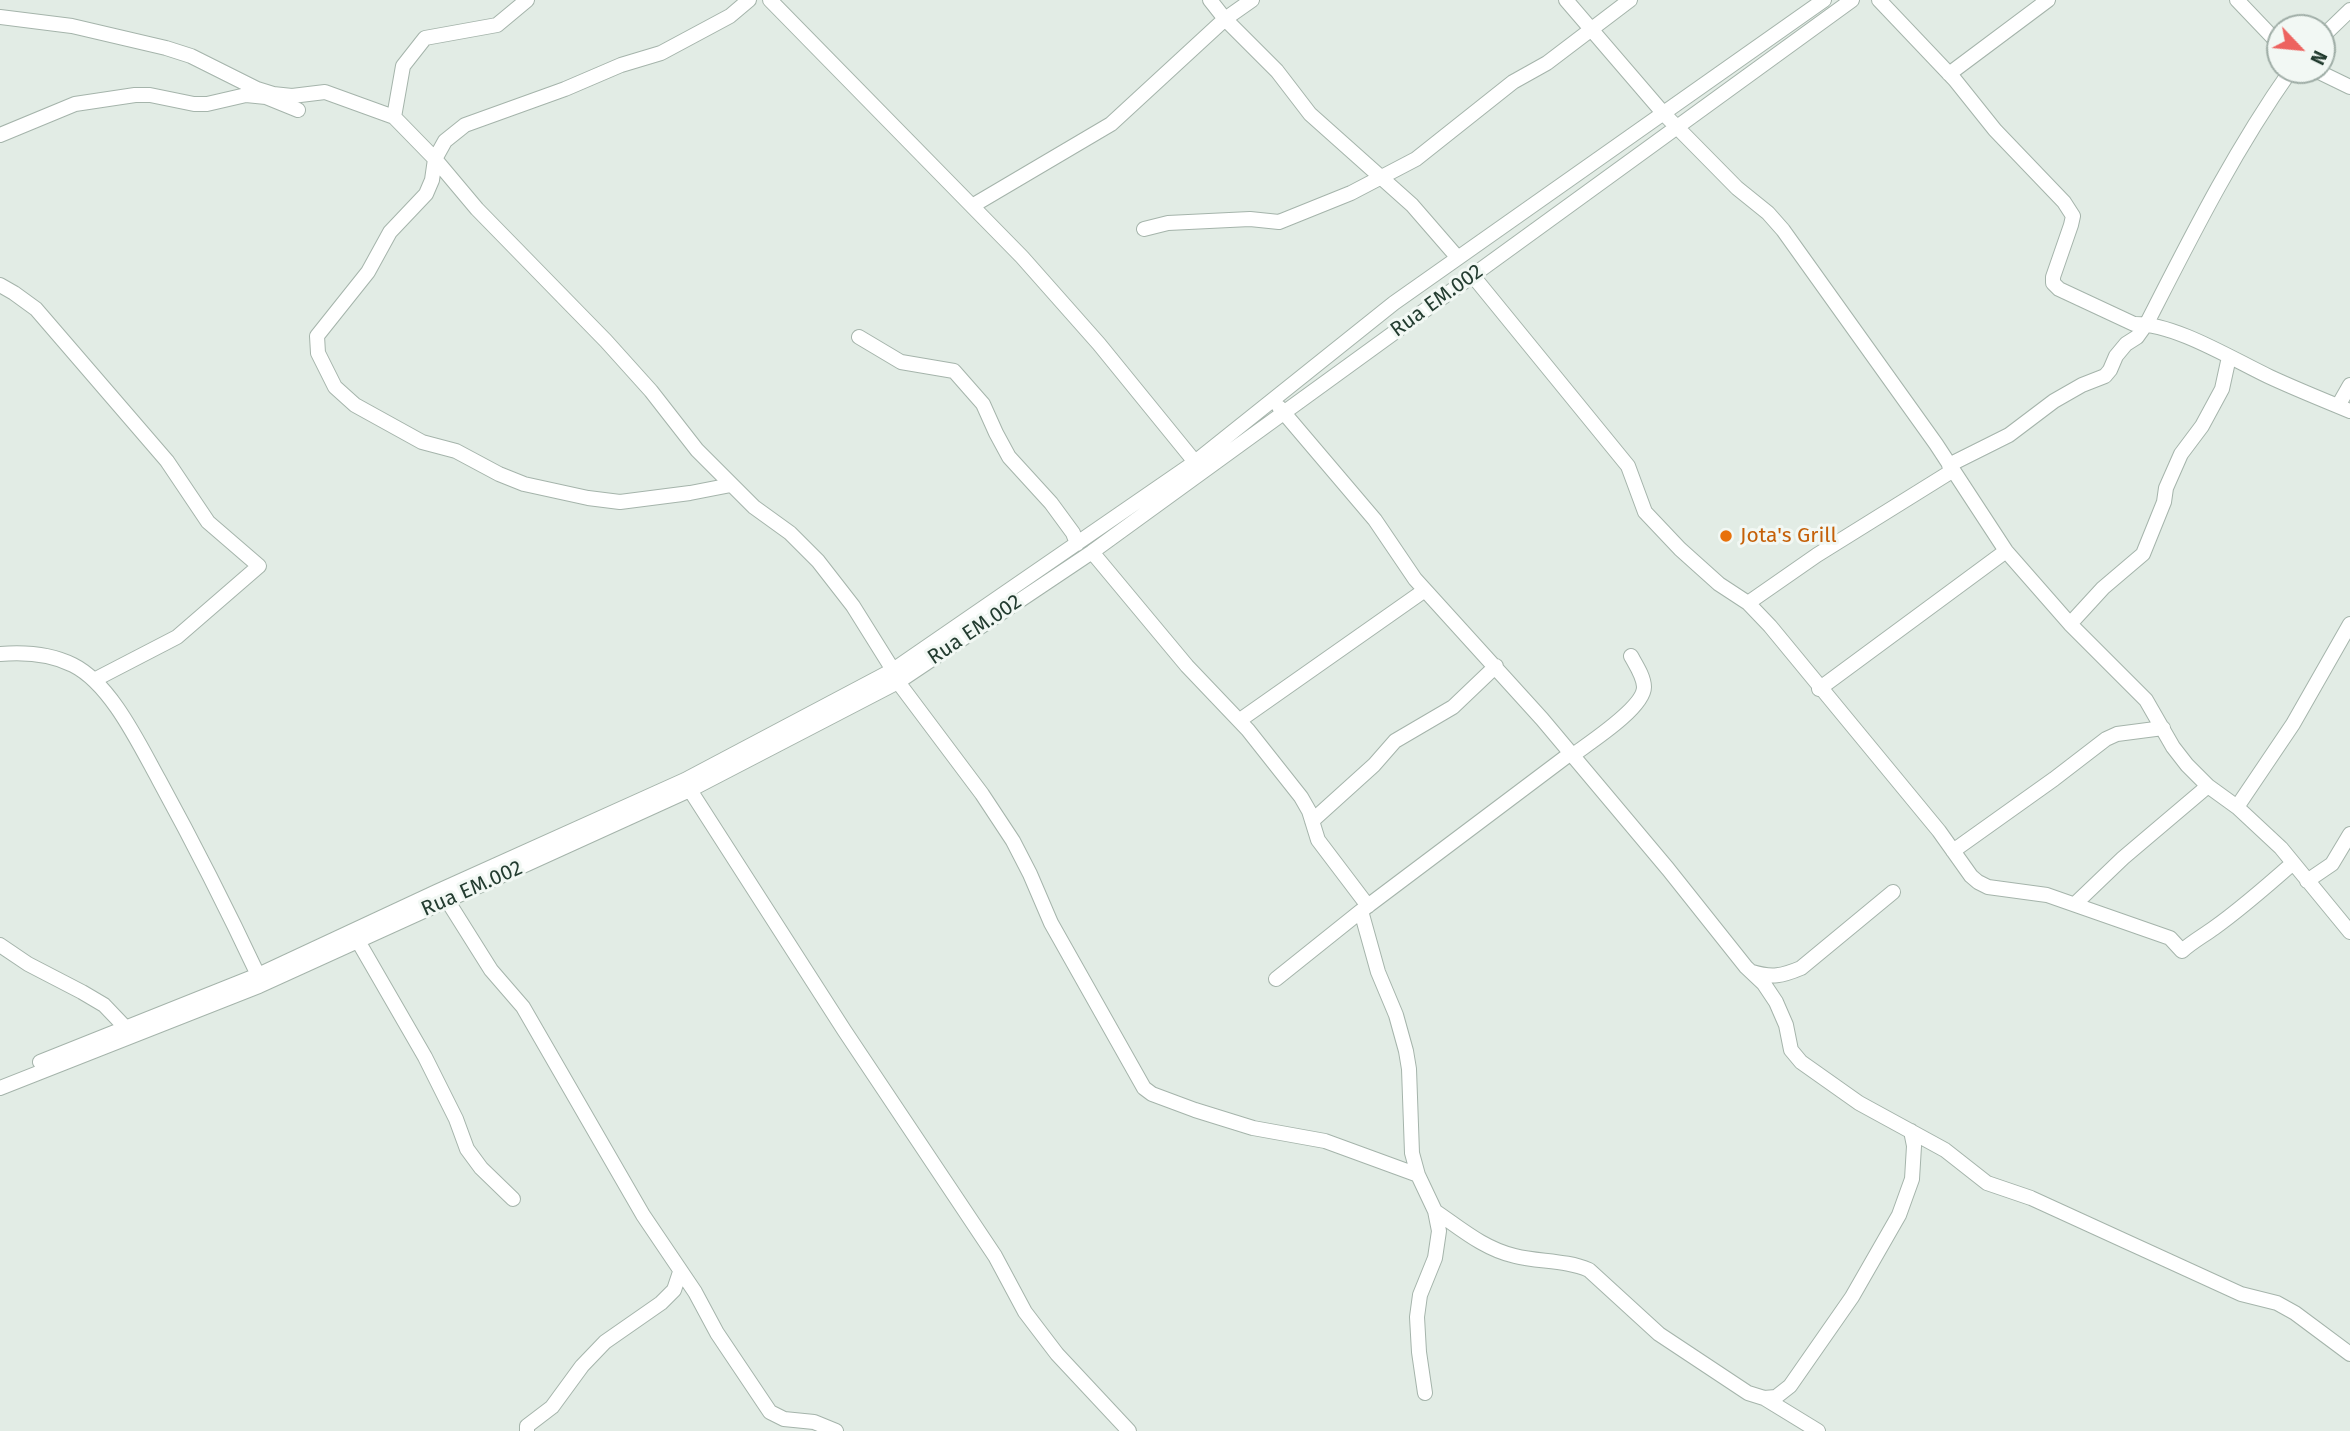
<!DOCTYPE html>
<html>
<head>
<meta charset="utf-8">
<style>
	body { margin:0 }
	#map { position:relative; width:2350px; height:1431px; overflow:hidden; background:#e2ece5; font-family:"Fira Sans",sans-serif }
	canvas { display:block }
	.north { position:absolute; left:2266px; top:14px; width:70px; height:70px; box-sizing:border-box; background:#f2f8f4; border:2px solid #9fada6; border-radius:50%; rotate:116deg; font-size:19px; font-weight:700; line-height:28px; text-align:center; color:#233c30 }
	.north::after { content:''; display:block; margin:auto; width:24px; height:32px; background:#ed635f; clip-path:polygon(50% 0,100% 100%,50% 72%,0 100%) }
</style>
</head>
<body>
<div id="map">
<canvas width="2350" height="1431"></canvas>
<div class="north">N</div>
</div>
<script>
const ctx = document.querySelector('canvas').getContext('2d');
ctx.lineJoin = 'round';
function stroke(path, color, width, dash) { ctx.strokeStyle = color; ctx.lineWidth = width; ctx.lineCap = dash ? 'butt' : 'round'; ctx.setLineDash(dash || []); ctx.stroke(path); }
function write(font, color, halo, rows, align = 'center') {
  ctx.font = font + ' "Fira Sans",sans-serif'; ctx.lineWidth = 6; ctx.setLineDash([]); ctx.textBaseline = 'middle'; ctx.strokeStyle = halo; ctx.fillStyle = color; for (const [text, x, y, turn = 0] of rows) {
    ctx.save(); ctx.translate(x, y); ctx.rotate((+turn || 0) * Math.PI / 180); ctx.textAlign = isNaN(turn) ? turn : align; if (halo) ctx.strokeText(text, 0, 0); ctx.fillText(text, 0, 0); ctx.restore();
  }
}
const minor = new Path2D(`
	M770,0L1022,257L1099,344L1195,462
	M1210,0L1225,19L1277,71L1310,114L1412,205L1458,258
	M1566,0L1664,114L1737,188L1768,213L1783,230L1936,444L2006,551L2070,624L2146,700L2173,747L2187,765L2208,786L2237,807L2281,848L2350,932
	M1879,0L1955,80L1995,130L2064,202L2073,216L2071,225L2053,277V283L2059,289L2134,324C2174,323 2232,359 2270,377C2296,389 2323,400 2350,411
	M2237,0L2280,45
	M0,17L72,26L166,48L191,56L257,89L273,94L292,96L325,92L394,117L435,159L477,209L606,341L651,391L697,450L754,507L790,533L818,561L853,606L893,670L898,682L982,794L1013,841L1030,874L1051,923L1144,1088L1152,1094L1195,1110L1253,1128L1325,1141L1418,1175
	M2322,37L2350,10
	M2315,70L2350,87
	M1949,74L2048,0
	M394,117L403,66L425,38L497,25L527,0
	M0,135L75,104L135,95H150L194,104H207L246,95L266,97L298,110
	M972,206L1111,124L1225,19L1252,0
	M1144,229L1168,223L1250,219L1279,222L1351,193L1416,159L1513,82L1547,63L1630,0
	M1473,276L1628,466L1645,512L1680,549L1719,584L1748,603L1770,626L1939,831L1971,876L1978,882L1988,887L2047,895L2170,938L2182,951C2192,942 2203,936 2214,928C2242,908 2267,886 2293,863
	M0,285L14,293L36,309L167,461L208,522L259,566L177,637L94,680
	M859,337L901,362L954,371L983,404L996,433L1009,457L1051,503L1073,533L1077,544
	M2338,406L2350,385
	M1279,407L1375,520L1415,579L1542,719L1668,869L1746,967L1764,984L1776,1002L1786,1025L1791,1050L1801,1062L1859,1103L1945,1150L1987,1183L2031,1198L2241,1294L2277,1303L2295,1313L2350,1354
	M1949,465L2009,435L2054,401L2082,385L2105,376L2110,370L2116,356L2126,344L2137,337L2147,323C2192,235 2234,151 2291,70
	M731,485L690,493L620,502L588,498L524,484L499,474L456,451L422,442L355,405L335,387L318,353L317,336L368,272L390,232L426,194L432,180L435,159L445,141L465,125L565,89L621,65L661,53L730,16L749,0
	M1092,552L1187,666L1248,730L1301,797L1309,811L1318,840L1368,906
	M1748,603L1817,555L1952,471
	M2070,624L2103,588L2143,554L2164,502L2166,488L2181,454L2202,426L2222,389L2229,357
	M0,654C24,652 51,654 73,665C111,684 139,744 159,780C194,844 227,909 258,975
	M1819,689L2006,551
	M1240,720L1425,590
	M1573,755C1589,743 1644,708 1644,687C1644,677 1636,665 1631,656
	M690,790L844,1030L995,1256L1025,1312L1057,1354L1129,1431
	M2237,807L2293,724L2350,624
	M1312,821L1374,765L1395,741L1453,707L1496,666
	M1953,851L2054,779L2106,739L2117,734L2163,728
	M2307,881L2332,864L2350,834
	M447,900L491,970L523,1007L643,1215L695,1292L717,1333L770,1412L784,1419L814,1422L836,1431
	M2075,904L2123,858L2208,786
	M1361,911L1378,972L1396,1015L1406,1051L1409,1069L1412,1153L1418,1175L1435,1211L1439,1231L1435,1258L1420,1295L1417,1317L1419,1352L1425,1393
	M358,941L425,1057L456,1119L467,1149L481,1168L513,1199
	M0,945L28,964L82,992L104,1005L125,1027
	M1752,972C1772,978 1782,976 1801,968L1893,892
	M1276,979L1361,911L1571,753
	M40,1062L258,975L436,892L685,780L893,670L1195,462L1394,303L1824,0
	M0,1088L259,986L690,790L898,682L1092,552L1852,0
	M1435,1211C1460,1228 1484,1249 1515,1256C1539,1262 1566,1260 1589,1270L1659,1334L1748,1393L1764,1398L1776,1397L1790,1386L1852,1297L1899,1215L1912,1179L1914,1146L1911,1131
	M1764,1398L1818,1431
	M527,1431V1426L552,1407L582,1366L605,1342L661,1303L674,1290L680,1272`);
stroke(minor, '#a5b4ab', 16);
stroke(minor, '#fff', 14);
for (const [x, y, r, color] of [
	[1726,536,7,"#e8710a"]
]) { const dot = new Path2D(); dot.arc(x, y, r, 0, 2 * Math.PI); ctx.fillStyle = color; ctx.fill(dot); stroke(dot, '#f2f8f4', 2.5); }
write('21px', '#233c30', '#f2f8f4', [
	["Rua EM.002",1437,301,-36],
	["Rua EM.002",975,630,-34],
	["Rua EM.002",472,889,-24]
]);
write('21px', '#c56008', '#f2f8f4', [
	["Jota's Grill",1740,536]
], 'left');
</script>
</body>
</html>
